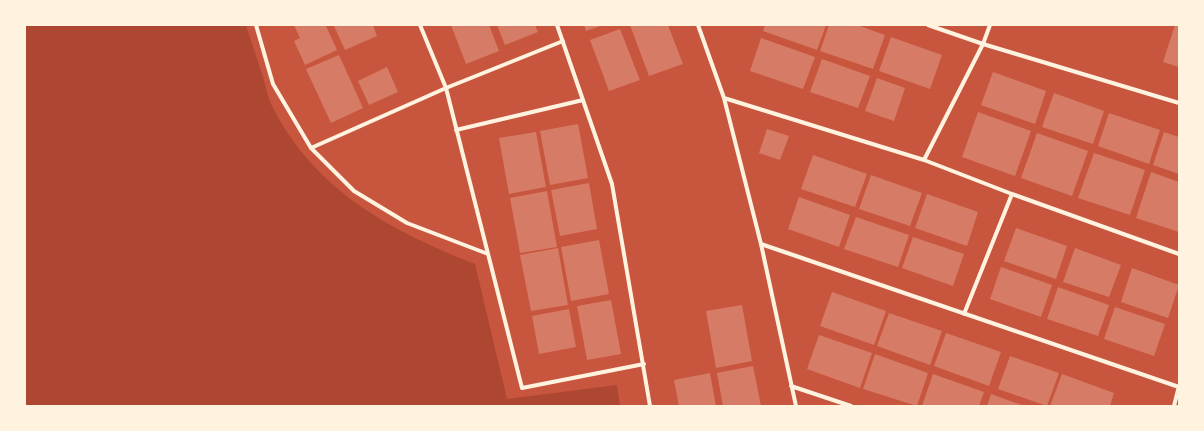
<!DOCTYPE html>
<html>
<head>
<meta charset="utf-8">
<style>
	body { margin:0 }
	#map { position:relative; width:1204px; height:431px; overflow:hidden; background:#c8553d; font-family:"Noto Serif",serif }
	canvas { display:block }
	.frame { position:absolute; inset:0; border:26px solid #fff3e0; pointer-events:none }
</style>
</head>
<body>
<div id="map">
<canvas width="1204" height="431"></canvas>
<div class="frame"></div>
</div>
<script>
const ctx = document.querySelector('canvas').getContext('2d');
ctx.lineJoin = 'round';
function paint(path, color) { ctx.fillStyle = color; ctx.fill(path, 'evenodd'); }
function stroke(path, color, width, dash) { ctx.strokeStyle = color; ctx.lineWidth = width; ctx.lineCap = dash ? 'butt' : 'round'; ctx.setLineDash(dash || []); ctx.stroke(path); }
paint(new Path2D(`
	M25,25H246C252,43 258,62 264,80C266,88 268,98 272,106C314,190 391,231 475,264L507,399L617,385L620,406H25Z`), '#ae4732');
paint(new Path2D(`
	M294,25H329L326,26L337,50L305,65L294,41L300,38Z
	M336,25H373L377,36L345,50L334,26Z
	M451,25H489L499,51L466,64Z
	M497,25H535L538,32L505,45Z
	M584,25H603L586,31Z
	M630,25H668L683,64L649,76Z
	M765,25H826L817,50L763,31Z
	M829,25H857L885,35L873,69L820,51Z
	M1175,25H1179V67L1163,62Z
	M620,29L640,80L609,91L590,40Z
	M891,37L942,55L930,89L879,71Z
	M761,38L815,57L803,89L750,71Z
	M339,55L363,108L331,123L306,69Z
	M822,59L870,76L858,108L810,92Z
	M387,67L398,92L369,105L358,81Z
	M993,72L1046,91L1035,124L981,105Z
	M877,78L905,88L894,121L865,111Z
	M1054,93L1104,111L1093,144L1042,127Z
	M978,112L1031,131L1015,176L962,157Z
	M1109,113L1160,130L1149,164L1098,146Z
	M578,124L588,178L550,185L540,131Z
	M767,129L789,136L780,160L759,153Z
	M536,132L546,187L509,194L499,138Z
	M1164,132L1179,137V174L1153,165Z
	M1037,133L1088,151L1072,196L1021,178Z
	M1094,153L1145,170L1130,215L1078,198Z
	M813,155L867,174L855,207L801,189Z
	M1151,172L1179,182V232L1136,218Z
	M871,175L922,193L910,226L859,209Z
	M589,183L597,229L560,236L551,190Z
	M547,191L557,247L520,253L510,198Z
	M927,194L978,212L967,246L915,228Z
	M799,197L850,215L839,247L788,229Z
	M856,217L909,235L898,267L844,249Z
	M1016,228L1067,246L1056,279L1004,261Z
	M913,237L964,254L953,286L902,268Z
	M599,240L609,294L571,301L561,247Z
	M558,248L568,305L531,311L520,255Z
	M1075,248L1121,265L1109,297L1063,282Z
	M1001,267L1052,285L1041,317L990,299Z
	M1132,268L1179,285L1168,318L1121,302Z
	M1058,287L1109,305L1098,336L1047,319Z
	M832,292L886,311L874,345L820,326Z
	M611,300L621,354L587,360L577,306Z
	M742,305L752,361L716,368L706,311Z
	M1115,307L1165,324L1154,356L1104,339Z
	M569,309L576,347L539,354L532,316Z
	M889,313L942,331L930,365L877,346Z
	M946,333L1001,352L989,386L934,366Z
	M819,335L872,353L860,388L807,369Z
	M875,354L928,373L917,406L863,389Z
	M1010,356L1059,373L1047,406L998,389Z
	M753,366L761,406H723L717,373Z
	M710,373L716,406H679L674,380Z
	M933,374L984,392L979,406H922Z
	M1062,374L1114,393L1110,406H1050Z
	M991,394L1016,403L1025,406H987Z`), '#d67c66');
stroke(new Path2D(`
	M256,25L273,84L311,148L354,191L407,223L488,254
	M420,25L446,88L522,388L644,364
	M557,25L612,184L650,406
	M698,25L724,98L761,244L796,406
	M928,25L983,44L1179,103
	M724,98L924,160L1012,194L1179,254
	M456,130L583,100
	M311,148L446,88L563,41
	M924,160L983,44L990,25
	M761,244L1179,387
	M964,314L1012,194
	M791,386L851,406
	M1174,406L1179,386`), '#fff3e0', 4);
</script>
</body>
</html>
